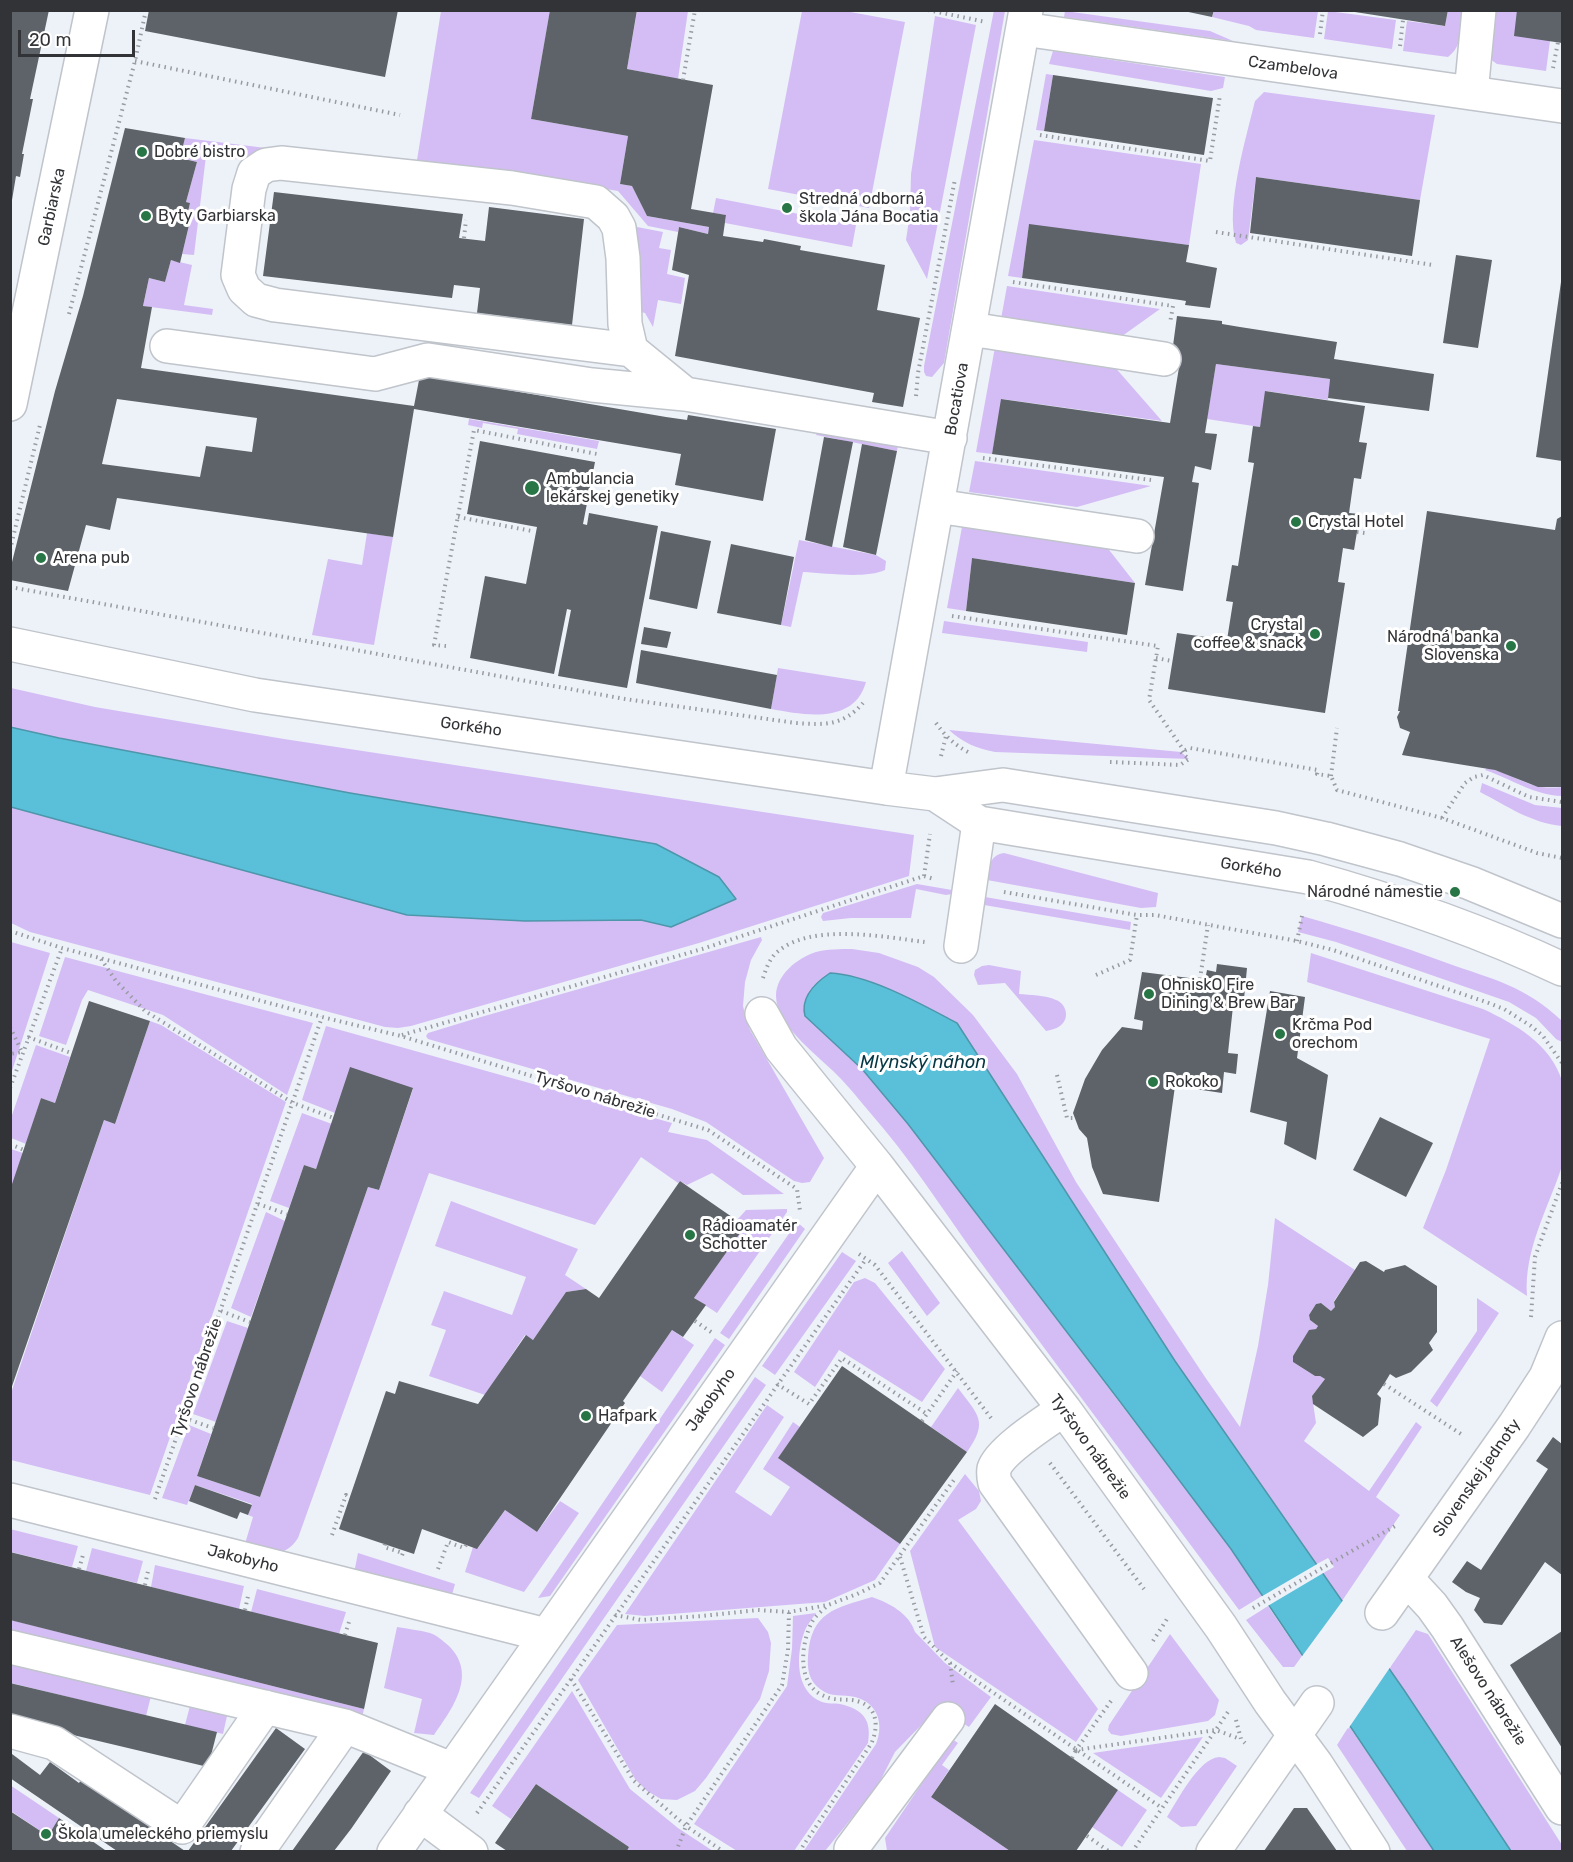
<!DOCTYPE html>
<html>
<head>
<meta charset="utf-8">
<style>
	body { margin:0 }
	#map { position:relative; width:1573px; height:1862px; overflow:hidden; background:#edf2f9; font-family:Rubik,sans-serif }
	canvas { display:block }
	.frame { position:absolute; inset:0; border:12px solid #323336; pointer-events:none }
	.scale { position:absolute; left:18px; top:30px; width:117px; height:27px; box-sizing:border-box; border:3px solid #323336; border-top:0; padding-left:8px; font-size:18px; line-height:21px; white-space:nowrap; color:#323336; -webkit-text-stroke:4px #fff; paint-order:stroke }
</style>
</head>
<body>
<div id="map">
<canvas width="1573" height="1862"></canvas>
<div class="frame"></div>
<div class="scale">20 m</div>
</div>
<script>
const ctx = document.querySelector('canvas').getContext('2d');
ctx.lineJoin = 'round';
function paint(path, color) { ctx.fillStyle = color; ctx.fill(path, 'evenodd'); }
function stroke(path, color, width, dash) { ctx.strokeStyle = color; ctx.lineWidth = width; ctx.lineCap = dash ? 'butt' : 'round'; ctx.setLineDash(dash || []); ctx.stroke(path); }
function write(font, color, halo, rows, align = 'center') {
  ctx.font = font + ' Rubik,sans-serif'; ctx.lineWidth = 6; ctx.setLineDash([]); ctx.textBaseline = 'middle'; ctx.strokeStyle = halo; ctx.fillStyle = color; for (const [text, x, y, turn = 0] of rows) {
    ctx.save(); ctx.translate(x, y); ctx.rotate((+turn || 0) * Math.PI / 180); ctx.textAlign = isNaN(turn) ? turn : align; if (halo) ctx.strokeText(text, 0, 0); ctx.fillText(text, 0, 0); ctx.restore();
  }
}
paint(new Path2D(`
	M994,10L1005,11L944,363L932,377L926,376L924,372V366Z
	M441,11H550L531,119L628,136L620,184L632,186L647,216L709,227L708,234L679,227L678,232L648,226L618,191L511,173L275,153L240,159L217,157L216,153L212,156H206L194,255L182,254L191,218L187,216L190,203L186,202L197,162L180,158L185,138L274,149L417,160Z
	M637,11H688L678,79L627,69Z
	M802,11H845L905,22L869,208L768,189Z
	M1065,11L1210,31L1233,41L1064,17Z
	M1214,11H1318L1314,38L1256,30L1249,26L1212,17Z
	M1328,11L1396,20L1392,49L1324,39Z
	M1448,11H1463C1461,28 1463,46 1448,57L1403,51L1407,21L1445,26Z
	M1487,11H1517L1550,41L1546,71L1497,64L1490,59Z
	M935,16L976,25L927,279L906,240L910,213L911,174Z
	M1053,51L1225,77L1223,88L1211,91L1049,64Z
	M1046,74L1053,75L1044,131L1036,130Z
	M1264,92L1435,115L1420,200L1256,177L1248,240L1241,245L1236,243C1225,208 1246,138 1255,101Z
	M1034,140L1201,164L1189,245L1029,225L1022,278L1008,276Z
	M716,198L856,225L852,247L725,223L726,215L713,213Z
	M632,226L663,232L659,248L671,250L667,274L685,278L681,304L658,300L653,327L645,313L637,311Z
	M171,260L192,265L184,305L213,309L212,315L143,306L149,278L165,282Z
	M1007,286L1160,309L1118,339L1001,319Z
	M995,347L1113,365L1162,421L1002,399L992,454L976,452Z
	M1216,364L1330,379L1328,400L1266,391L1260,427L1207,419Z
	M469,419L599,441L597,449L517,434L518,429L483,423L482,428L468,425Z
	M818,431L898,444L897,451L816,435Z
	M975,461L1151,486L1077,507L969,492Z
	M964,516L1099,537L1135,583L972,558L966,611L947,608Z
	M367,533L393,537L374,645L312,635L328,559L362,565Z
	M799,540L876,555L886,561L885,570C866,579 825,573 803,572L791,627L781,625Z
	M944,621L1088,642L1087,652L942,633Z
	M778,668L866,682C854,725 804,715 771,709Z
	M11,688L95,707L284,739L914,835L909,876L699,943L411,1026L398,1028L385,1027L30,932L11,923V807L407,915L525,921L641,920L671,927L656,844L350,793L59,738L11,727Z
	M949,730L1181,752L1189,759L995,752C976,748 963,743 949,730Z
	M1487,768C1517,774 1527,791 1562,787V796C1533,795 1512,779 1485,770Z
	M1482,783L1535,805L1562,808V826C1531,823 1507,806 1480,792Z
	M1004,853L1158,893L1156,907L1141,908L987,880C989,868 989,855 1004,853Z
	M917,884L952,890V894L946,895L916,889L911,918H851L823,921L821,917L823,913Z
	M985,897L1131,922L1130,930L984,905Z
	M1302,916C1351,930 1399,945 1447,963C1492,979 1525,986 1561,1020L1562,1042L1556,1039L1536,1018L1509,1002L1336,942L1298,932Z
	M761,937L762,940L751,960L745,982L743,1006L746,1018L750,1030L824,1158L810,1182L802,1183L794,1181L706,1122L672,1109L428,1039L426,1036L428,1033L474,1019Z
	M11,942L50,953L11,1074L10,942Z
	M852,949L879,953L918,967L934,977L973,1015L1017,1074L1076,1182L1205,1377L1240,1427L1258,1346L1268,1285L1275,1218L1355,1270L1334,1301L1335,1307L1331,1311L1321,1303L1316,1304L1309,1315L1310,1320L1318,1326L1316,1329L1309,1331L1293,1356V1362L1315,1376H1320L1325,1379L1312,1396L1316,1423L1304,1441L1369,1491L1416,1422L1422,1427L1376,1497L1400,1515L1342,1601L1323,1573L1334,1567L1328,1558L1317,1564L1175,1361L957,1023L805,1016L862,1069L908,1124L1231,1549L1262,1596L1239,1610C1156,1498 1073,1387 990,1275C954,1227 922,1175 883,1128C869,1112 856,1095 842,1080C822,1058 776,1027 776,996C776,975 797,958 816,952C827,949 840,949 852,949Z
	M1311,953L1483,1009C1515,1024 1551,1044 1562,1081C1565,1094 1562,1110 1562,1123C1562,1137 1566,1155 1561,1169C1547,1211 1524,1250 1527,1296L1423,1228L1446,1170L1490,1039L1307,982Z
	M65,957L313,1023L287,1095L163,1015L88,990L82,1000L66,1045L39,1036Z
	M989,965L1021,971L1019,994C1030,995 1045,995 1056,1000C1067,1004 1070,1019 1060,1026C1056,1029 1050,1030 1046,1031L1005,983L978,985L974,975L975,970L982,966Z
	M150,1021L161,1025L286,1102L150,1495L11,1460V1393L104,1120L115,1124Z
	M326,1026L672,1123L668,1132L707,1140L784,1194L743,1195L712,1173L687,1185L680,1181L678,1183L641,1157L595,1225L429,1173L298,1538C283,1561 266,1552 244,1547L253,1517L248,1515L252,1504L195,1485L187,1505L162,1498L189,1425L211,1434L197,1476L260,1497L368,1187L379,1190L413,1089L335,1113L302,1100Z
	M36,1045L70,1057L55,1103L41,1098L26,1144L11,1138V1118Z
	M302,1113L332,1124L316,1169L304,1165L289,1208L270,1201Z
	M11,1149L23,1153L11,1190Z
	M451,1201L578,1249L565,1275L586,1289L566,1292L533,1340L525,1335L485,1395L429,1376L446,1330L431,1325L444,1291L512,1315L526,1277L435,1246Z
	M787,1209V1212L717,1313L694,1298L744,1226L737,1220L746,1210Z
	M266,1212L285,1221L251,1317L231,1308Z
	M797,1222L805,1229L729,1339L720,1333Z
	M902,1251L940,1303L927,1316L888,1263Z
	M842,1252L856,1261L775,1375L762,1366Z
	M865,1278L875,1283L945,1369L922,1402L839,1350L815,1387L794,1372L854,1282Z
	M1477,1298L1499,1313L1437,1407L1430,1401L1477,1331Z
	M227,1321L248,1328L216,1422L193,1414Z
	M672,1330L694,1345L662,1392L640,1376Z
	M715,1338L725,1345L550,1596L538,1598Z
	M755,1377L766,1385L479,1798L470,1793Z
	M958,1388C978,1415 989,1421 967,1452L931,1427Z
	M767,1405L784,1417L735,1492L771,1516L790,1487L763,1469L793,1422L800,1427L779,1458L900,1544L875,1580L825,1602L645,1616L625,1614Z
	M965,1474L979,1491L981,1501L976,1509L958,1520L1098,1709L1076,1742L935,1647L910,1551Z
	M560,1501L579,1513L524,1592L465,1572L473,1547L478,1548L505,1510L537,1532Z
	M10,1529L78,1546L72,1567L11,1552Z
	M92,1548L143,1561L137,1583L86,1571Z
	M358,1553L455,1584L452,1595L354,1573Z
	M155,1565L244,1586L239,1609L151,1587Z
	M257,1589L346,1612L339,1634L251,1612Z
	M872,1597C889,1603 909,1613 915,1632L945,1663L991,1697L969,1727L938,1708L895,1752L877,1787L825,1851L803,1852L876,1744C884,1724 878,1703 855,1697C843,1694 831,1698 820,1689C809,1681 807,1669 808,1656C811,1612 835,1608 872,1597Z
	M1268,1606L1302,1656L1294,1667H1283L1246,1620Z
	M816,1613C812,1619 806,1626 804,1633C796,1655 795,1692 822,1702C827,1704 835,1703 840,1704C863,1709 872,1720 868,1743L794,1851H737L694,1824L787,1686L792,1649L793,1616Z
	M758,1618L768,1632L771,1643L769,1671L760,1699L706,1778L695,1791L677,1800L661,1799L647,1791L635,1779L578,1680L617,1625Z
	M11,1620L364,1709L361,1722L11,1638Z
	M397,1627C408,1629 419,1630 430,1633C437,1635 443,1641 449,1646C478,1675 452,1709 434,1735L414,1733L422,1699L384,1688Z
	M1416,1630L1428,1634L1562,1845V1851H1511L1389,1669Z
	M1170,1634L1219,1700L1215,1715L1208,1721L1121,1736L1111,1734L1108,1730L1109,1725Z
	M10,1655L153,1688L146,1716L11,1683Z
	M572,1691L630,1789L678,1828L713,1851H627L629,1847L536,1784L511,1819L492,1806Z
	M192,1698L229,1707L223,1734L185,1725Z
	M1349,1726L1434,1851H1407L1337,1745Z
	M1203,1737L1161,1798L1093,1753Z
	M952,1739L958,1743L942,1765L949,1770L931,1797L1010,1851H887L885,1838Z
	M1219,1757L1225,1758L1237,1766L1196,1826L1181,1827L1167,1817C1178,1800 1198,1759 1219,1757Z
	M10,1785L59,1818L48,1836L11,1811Z
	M1118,1790L1147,1810L1122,1847L1092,1827Z`), '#d4bdf5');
const water = new Path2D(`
	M10,727L59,738L350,793L656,844L719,877L736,899L671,927L641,920L525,921L407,915L11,807Z
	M830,973C870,975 921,1004 957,1023L1175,1361L1404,1690L1511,1851H1434L1231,1549L1118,1399L908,1124L862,1069L805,1016C800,997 815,983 830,973Z`);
paint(water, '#5ac0da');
stroke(water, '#4e96a9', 1.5);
paint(new Path2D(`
	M1319,1563L1325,1572L1266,1607L1259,1598Z
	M1344,1599L1391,1666L1348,1729L1300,1659Z`), '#edf2f9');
paint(new Path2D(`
	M10,10H49L30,99H33L22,154H24L20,177L16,176L12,200Z
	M149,10H398L385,77L145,31Z
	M550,10H637L627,69L713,85L691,209L726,215L723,236L763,242L764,239L801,246L800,250L885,265L877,310L920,318L903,407L872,402L874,393L675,356L689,275L672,270L679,227L708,234L709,227L647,216L632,186L620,184L628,136L531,119Z
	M1179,10H1214L1212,17Z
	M1342,10H1448L1445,26Z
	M1517,10H1562V43L1514,36Z
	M1053,75L1213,98L1204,155L1044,131Z
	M125,128L185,138L180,158L197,162L186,202L190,203L187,216L191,217L180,263L171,260L165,282L149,278L143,306L152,307L141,368L414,406L420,375L666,417L687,420L688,415L776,429L763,501L675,485L681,454L414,409L393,537L117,498L110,530L86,525L68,591L10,580V570L55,391L83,296ZM117,399L257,418L252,452L206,446L200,477L102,464Z
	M1256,177L1420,200L1412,256L1250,233Z
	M274,192L463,214L459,238L485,241L489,207L584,219L572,325L477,313L480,288L454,285L452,298L263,276Z
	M1029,224L1189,245L1186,262L1217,268L1210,308L1185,305L1186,301L1180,300L1022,278Z
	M1456,255L1492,260L1478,348L1443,343Z
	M1561,282H1562V461L1536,457Z
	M1177,316L1222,321V324L1240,327L1337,342L1334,359L1434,374L1429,411L1328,398L1330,379L1216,364L1205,433L1217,434L1211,470L1195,466L1192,482L1199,483L1183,591L1145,585L1164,477L992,454L1001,399L1170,423L1181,355L1172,353Z
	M1265,391L1365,406L1359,442L1367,443L1361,479L1354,478L1349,513L1360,514L1354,550L1343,548L1338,582L1345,583L1325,713L1168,689L1177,633L1227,640L1233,602L1226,601L1232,565L1238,566L1254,463L1248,462L1253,426L1260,427Z
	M824,437L853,442L832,547L805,540Z
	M480,441L595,462L583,524L587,525L589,513L658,526L627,688L558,676L571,610L567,609L554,674L470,658L485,576L526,584L537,527L467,514Z
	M862,444L897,451L876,555L843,547Z
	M1427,511L1555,530L1557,519L1562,516V787H1538L1495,770L1402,755L1410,732L1400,728L1397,717L1400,711H1398Z
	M661,531L711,541L697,609L649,599Z
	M731,544L794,557L781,625L717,613Z
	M972,558L1135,583L1127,635L966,611Z
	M644,627L671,632L667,648L641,644Z
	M641,650L777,675L771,709L636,683Z
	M1217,964L1247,968L1244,999L1234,997L1228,1053L1238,1054L1236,1074L1224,1072L1222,1093L1175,1086L1159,1202L1103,1194L1092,1167L1087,1138L1079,1129L1073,1113L1085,1079L1102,1050L1122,1027L1142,1030L1143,1021L1134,1019L1142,972L1205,980L1207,970L1216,972Z
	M1270,991L1305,997L1297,1058L1328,1075L1316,1160L1284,1144L1287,1122L1250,1112Z
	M89,1001L150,1021L115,1124L104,1120L10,1392V1190L41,1098L55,1103Z
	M350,1067L413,1088L379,1190L368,1187L260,1497L197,1476L304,1165L316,1169Z
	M1380,1117L1433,1143L1406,1197L1353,1170Z
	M680,1181L745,1226L694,1298L706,1305L683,1337L672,1330L623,1401L625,1403L537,1532L505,1510L477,1549L422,1529L414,1554L339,1529L386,1391L395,1394L399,1381L478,1404L526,1335L533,1340L566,1292L586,1289L599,1298Z
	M1366,1261L1384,1272L1385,1270L1405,1265L1437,1286V1332L1429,1343L1433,1350L1411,1372L1396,1378L1390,1374L1384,1384L1377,1394L1381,1398L1378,1425L1363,1437L1313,1404L1312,1396L1325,1379L1320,1376H1315L1293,1362V1356L1309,1330L1316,1329L1318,1326L1310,1320L1309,1315L1316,1304L1321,1303L1331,1311L1335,1307L1334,1302L1360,1262Z
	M842,1366L967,1452L900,1544L778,1458Z
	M1553,1437L1562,1444V1575L1545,1562L1502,1625L1484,1623L1474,1610L1480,1598L1466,1592L1452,1582L1467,1561L1481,1570L1548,1469L1536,1461Z
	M195,1485L252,1505L248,1515L240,1512L237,1519L189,1501Z
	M10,1552L378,1643L364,1709L10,1620Z
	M1562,1631V1748L1510,1665Z
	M10,1683L217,1732L208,1767L10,1720Z
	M995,1704L1118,1790L1076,1851H1010L931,1797Z
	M276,1728L305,1749L231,1851H188Z
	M364,1751L391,1771L351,1829L334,1851H292Z
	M12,1754L40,1775L50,1762L79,1783L81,1780L185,1851H117L10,1778Z
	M536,1784L629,1847L627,1851H507L495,1843Z
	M1294,1808H1307L1337,1851H1264Z
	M10,1811L48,1836L59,1818L105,1850L104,1851H10Z`), '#5d6368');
const minor = new Path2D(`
	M1023,29L1562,106
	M1471,93L1479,10
	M970,329L1164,359
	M167,346L375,374L428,360L592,385L685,394L950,438
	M631,350L625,324L623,258L619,228L613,217L596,202L512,188L281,163L266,165L254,173L249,189L238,275L244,289L256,300L275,305L631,350L685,394
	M10,404L92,10
	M937,506L1137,536
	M10,644L255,695L886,788L935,794L1003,785L1276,828L1326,839L1400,859L1470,883L1562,921
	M886,788L1026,10
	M935,794L979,823L1308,877C1395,901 1481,931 1562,969
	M961,946L979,823
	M762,1014L781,1048L877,1166L1064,1409L1221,1627L1270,1702L1316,1764L1373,1852
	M1064,1409C1047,1421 1000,1450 994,1469C993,1474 994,1478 995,1483L1131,1673
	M10,1500L546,1635
	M1407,1579L1432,1606L1447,1627L1562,1808
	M1382,1613L1514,1426L1546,1377L1562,1338
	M10,1647L345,1726L451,1769
	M10,1731L54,1743L182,1827L265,1707
	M420,1814L471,1852
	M851,1849L948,1719
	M257,1852L345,1726
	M394,1852L877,1166
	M1213,1852L1317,1703`);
stroke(minor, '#c0c4cb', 36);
stroke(new Path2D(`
	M928,10L986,22
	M1320,34L1323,10
	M1400,46L1403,20
	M135,61L400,115
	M1553,68L1558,42
	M683,80L695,10
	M1040,135L1210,161L1220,95
	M1216,232L1433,265
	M464,238L466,220
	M1013,282L1173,306L1170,323
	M69,314L135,61L146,10
	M916,396L918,373L955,179
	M983,458L1151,480
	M458,517L532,531
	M1357,532L1365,533
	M10,550L40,425
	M10,587L625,699L796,723C825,725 843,726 863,703
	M952,616L1158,646L1149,700L1185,752
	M446,646L434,645L474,430L597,454
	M1156,658L1172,661
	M936,723C945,736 955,745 968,752
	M941,756L946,736
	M1110,762L1180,765L1189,759L1181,752L1190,748L1318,770L1317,774L1331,776L1337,790L1442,818L1537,853L1562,858
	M1331,776L1337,728
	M1442,818L1465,783L1474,777L1483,775L1529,797L1562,802
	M924,876L930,834
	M1004,892L1137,915H1155L1297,941L1333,950L1486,1002L1504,1009L1531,1026L1543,1036L1562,1063
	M10,931L62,948L322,1017L401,1036L708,1130L797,1189L800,1211
	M1297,941L1302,916
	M101,959L116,981L145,1011L293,1103L334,1118
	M1096,975L1130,960L1137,915
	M763,978C766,969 769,960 776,953C810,922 884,937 925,942
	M1200,979L1208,925
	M10,1027L22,1052L10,1054
	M402,1035L702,949L924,876L934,879
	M28,1037L71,1053
	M1057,1075L1067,1118H1075
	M10,1088L62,948
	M10,1144L24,1150
	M258,1204L287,1214
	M859,1254L875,1265L991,1418
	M221,1311L250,1322
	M1531,1317L1535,1257L1562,1183
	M695,1321L714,1334
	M777,1384L809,1404L842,1358L927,1414
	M1384,1384L1461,1434
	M184,1418L213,1428
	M922,1421L957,1371
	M1050,1463L1144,1589
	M155,1499L322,1017
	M332,1535L346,1495L349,1497
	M385,1544L384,1547L403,1553L401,1558
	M900,1557L924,1637L950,1663L1162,1808
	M79,1569L83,1555
	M438,1569L448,1542L464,1548L466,1545
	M145,1585L148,1571
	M1253,1608L1397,1525
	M245,1610L248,1596
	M615,1615L641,1620L702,1616L758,1610L789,1612L828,1605L857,1594L880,1583L956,1477
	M345,1635L349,1622
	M1153,1641L1167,1619
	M950,1663L953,1685
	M571,1679L634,1781L686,1826L724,1852
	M1111,1701L1076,1750L1216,1730L1240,1739
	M1236,1720L1241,1739L1245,1743
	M1072,1758L1076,1750
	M477,1813L866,1259
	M1087,1836L1110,1852
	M676,1852L686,1826L782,1685L788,1650L789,1612
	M799,1852L871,1744C878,1729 879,1709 860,1702C846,1697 836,1703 820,1694C797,1681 801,1643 812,1622C815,1616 822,1611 827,1606
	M1132,1852L1230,1709`), '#989ba1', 4, [1.5, 4.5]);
stroke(minor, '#fff', 33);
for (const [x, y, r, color] of [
	[142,152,6,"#287646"],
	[787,208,6,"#287646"],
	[146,216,6,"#287646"],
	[532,488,8,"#287646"],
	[1296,522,6,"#287646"],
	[41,558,6,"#287646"],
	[1315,634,6,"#287646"],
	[1511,646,6,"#287646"],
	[1455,892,6,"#287646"],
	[1149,994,6,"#287646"],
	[1280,1034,6,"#287646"],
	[1153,1082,6,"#287646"],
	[690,1235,6,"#287646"],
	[586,1416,6,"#287646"],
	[46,1834,6,"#287646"]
]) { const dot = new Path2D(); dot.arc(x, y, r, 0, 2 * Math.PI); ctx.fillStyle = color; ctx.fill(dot); stroke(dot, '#fff', 2); }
write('16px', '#323336', '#fff', [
	["Czambelova",1293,68,8],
	["Garbiarska",52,207,-78],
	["Bocatiova",957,399,-80],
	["Gorkého",471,727,8],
	["Gorkého",1251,868,9],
	["Tyršovo nábrežie",595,1095,17],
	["Tyršovo nábrežie",197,1378,-71],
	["Jakobyho",711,1400,-55],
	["Tyršovo nábrežie",1090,1447,54],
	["Slovenskej jednoty",1477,1478,-55],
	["Jakobyho",243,1559,14],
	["Alešovo nábrežie",1488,1691,57]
]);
write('16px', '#323336', '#fff', [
	["Dobré bistro",154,152],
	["Stredná odborná",799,199],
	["škola Jána Bocatia",799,217],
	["Byty Garbiarska",158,216],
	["Ambulancia",546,479],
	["lekárskej genetiky",546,497],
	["Crystal Hotel",1308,522],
	["Arena pub",53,558],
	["Crystal",1303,625,"right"],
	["coffee & snack",1303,643,"right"],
	["Národná banka",1499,637,"right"],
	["Slovenska",1499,655,"right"],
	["Národné námestie",1443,892,"right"],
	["OhniskO Fire",1161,985],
	["Dining & Brew Bar",1161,1003],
	["Krčma Pod",1292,1025],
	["orechom",1292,1043],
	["Rokoko",1165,1082],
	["Rádioamatér",702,1226],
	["Schotter",702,1244],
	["Hafpark",598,1416],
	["Škola umeleckého priemyslu",58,1834]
], 'left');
write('italic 18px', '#063743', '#fff', [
	["Mlynský náhon",923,1063]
]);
</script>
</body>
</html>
